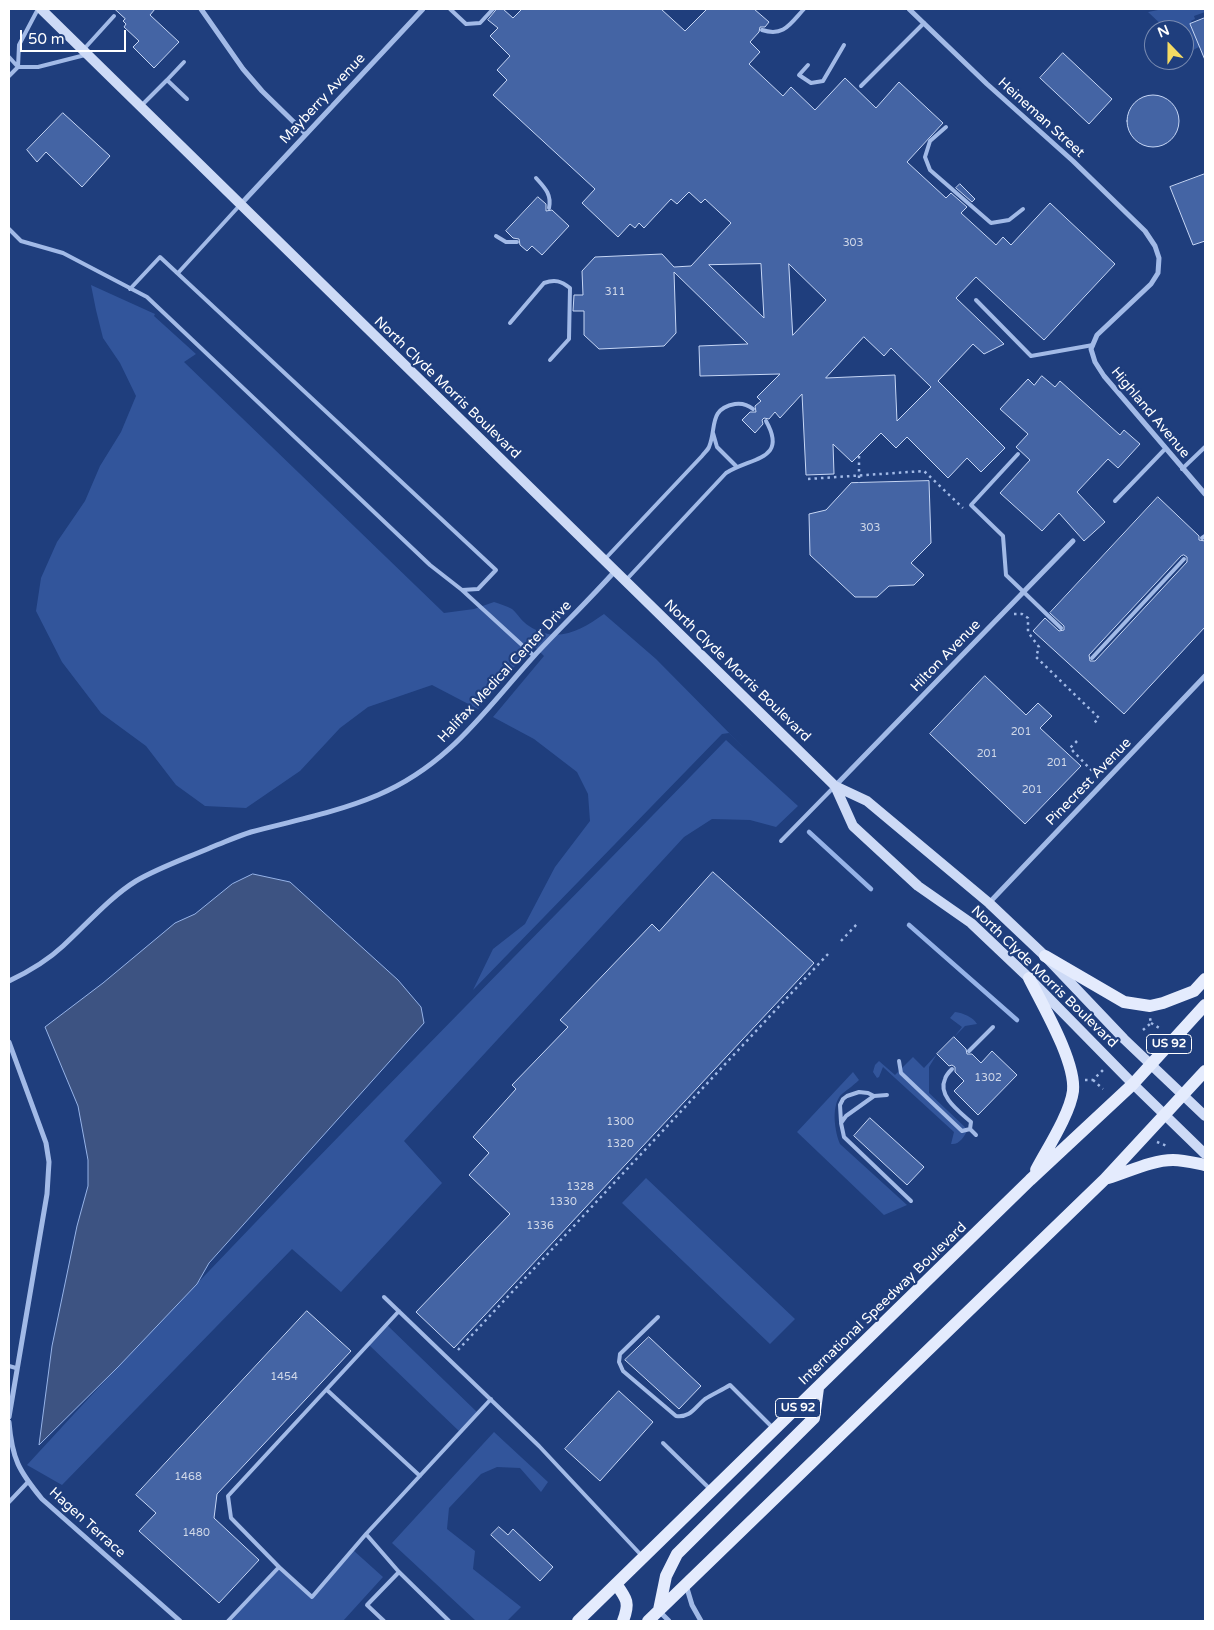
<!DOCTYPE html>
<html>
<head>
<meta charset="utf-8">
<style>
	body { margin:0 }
	#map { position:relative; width:1214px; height:1630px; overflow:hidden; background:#1f3e7d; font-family:"Varela Round",sans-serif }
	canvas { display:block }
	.frame { position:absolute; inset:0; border:10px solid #fff; pointer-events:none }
	.north { position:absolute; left:1144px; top:20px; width:50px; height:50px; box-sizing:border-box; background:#1f3e7d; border:1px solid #798bb1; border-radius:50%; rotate:338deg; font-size:14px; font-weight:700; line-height:20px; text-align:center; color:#fff }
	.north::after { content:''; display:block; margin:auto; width:18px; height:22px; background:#f5db63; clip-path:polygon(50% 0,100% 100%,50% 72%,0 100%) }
	.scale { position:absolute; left:20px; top:30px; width:106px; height:22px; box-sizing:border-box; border:2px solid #fff; border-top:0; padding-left:6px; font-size:15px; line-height:18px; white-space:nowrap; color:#fff; -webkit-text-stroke:4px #1f3e7d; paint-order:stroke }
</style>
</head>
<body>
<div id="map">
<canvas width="1214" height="1630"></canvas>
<div class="frame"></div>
<div class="north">N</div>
<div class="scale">50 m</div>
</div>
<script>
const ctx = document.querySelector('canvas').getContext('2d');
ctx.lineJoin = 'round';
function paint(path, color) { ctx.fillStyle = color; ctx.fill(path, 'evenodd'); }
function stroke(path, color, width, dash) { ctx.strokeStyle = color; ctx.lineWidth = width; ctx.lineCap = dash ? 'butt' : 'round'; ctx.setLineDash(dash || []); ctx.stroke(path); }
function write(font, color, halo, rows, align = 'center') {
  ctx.font = font + ' "Varela Round",sans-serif'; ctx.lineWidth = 4.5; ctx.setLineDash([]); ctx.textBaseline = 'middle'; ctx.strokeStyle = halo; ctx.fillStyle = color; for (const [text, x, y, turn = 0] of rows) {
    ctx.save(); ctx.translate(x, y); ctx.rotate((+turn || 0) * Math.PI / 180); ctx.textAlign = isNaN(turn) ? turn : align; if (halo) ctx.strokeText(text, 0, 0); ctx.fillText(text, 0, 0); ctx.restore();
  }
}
paint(new Path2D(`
	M1163,9H1205V12L1194,16L1195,19L1191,21L1201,46L1189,52L1184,46V30H1167L1148,12Z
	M91,285L155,314L154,316L196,354L184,362L444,613L474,609L494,602C500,604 507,606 512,609C518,614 522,622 529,626C557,644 580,631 604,614L656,659L743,747L729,733L722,734L473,990L493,949L525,924L555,867L590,821L588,794L577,772L534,739L493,717L544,656L533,645L478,709L432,685L368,707L340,728L300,771L246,808L205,806L176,785L146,746L101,713L62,662L36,611L41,578L57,542L85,501L100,466L121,432L136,396L120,363L103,338L96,310Z
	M726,740L798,806L776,827L750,820L712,819L684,837L404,1141L442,1183L341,1292L292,1249L62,1485L27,1465C254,1218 492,981 726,740Z
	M955,1012C963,1013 973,1017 977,1024L965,1026L954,1037L962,1027L950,1018Z
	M937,1054L929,1067V1093L968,1130C964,1136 960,1145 951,1144L954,1132L883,1067L879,1077L877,1078L873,1072L875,1065L879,1061L895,1075L913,1057L924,1068Z
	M853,1072L859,1080C853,1086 845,1091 840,1096C831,1108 835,1132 840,1144L907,1205L884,1215L797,1132Z
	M646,1178L795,1319L770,1344L622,1203Z
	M387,1325L478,1413L460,1432L368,1344Z
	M494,1432L548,1482L541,1492L520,1468L497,1467L481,1474L449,1508L447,1529L475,1551L473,1569L521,1607L507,1621H476L392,1543Z
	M353,1550L383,1577L343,1621H228L279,1567L312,1596Z`), '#32559b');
const water = new Path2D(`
	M253,874L290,882L398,980L421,1007L424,1023L209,1263L197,1284L118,1367L39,1445L52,1346L77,1226L88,1186V1160L78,1106L45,1027L103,983L175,923L195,914L232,884Z`);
paint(water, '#3d5382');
stroke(water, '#96b3e8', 1);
stroke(new Path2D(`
	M809,832L871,889
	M909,925L1017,1020`), '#96b3e8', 4.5);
const building = new Path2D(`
	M115,9H155L150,15L179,42L154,68L133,47L139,41L124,27L126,24L123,21L125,19Z
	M497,9H503L513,18L522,9H661L685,31L707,9H754L769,22L765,27H760L759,32L750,42L760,52L749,64L783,96L791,87L815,110L845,78L876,108L899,82L943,123L907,162L946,198L951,193L967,207L961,213L996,245L1003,237L1011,245L1050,203L1115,264L1044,340L976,277L956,298L1004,344L984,354L973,344L938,381L1005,448L981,472L967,458L948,478L907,437L896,448L881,433L852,462L833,444L834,474L806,475L802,394L780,418L775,412L769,419L764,418L762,420L763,424L755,433L742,420L750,412H756L755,406L761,401L757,397L780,374L700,376L699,346L748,344L674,272L676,333L664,346L599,349L584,335V311H573L574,295H583L582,271L595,257L662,254L674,267L691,266L731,223L705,199L701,203L689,192L677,204L671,199L644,228L639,223L635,228L630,224L618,237L582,203L595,189L493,95L507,80L497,70L510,56L490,36L498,28L488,20ZM761,264L764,318L709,265ZM789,264L826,300L793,335ZM864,337L884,356L891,348L931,387L897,421L895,375L826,378Z
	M1205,18V60L1190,24Z
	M1063,53L1112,99L1089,124L1040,78Z
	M1127 121a26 26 0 1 1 52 0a26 26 0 1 1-52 0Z
	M63,113L110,156L82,187L46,152L37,162L27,150Z
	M1205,174V241L1193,245L1170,187Z
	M960,184L975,199L972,202L956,188Z
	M538,197L546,204V211L552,210L569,226L542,255L532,246L527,251L520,245L519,239L513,238L506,231Z
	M1042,376L1055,387L1060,381L1120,435L1124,430L1140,444L1118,468L1108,459L1077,492L1105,522L1084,541L1059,513L1042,531L1000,493L1030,460L1016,447L1028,434L1000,409L1028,379L1034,385Z
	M929,481L931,543L911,563L924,575L914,585L889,586L877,597H855L810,555L809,514L826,510L851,483Z
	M1158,497L1199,536V540L1205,541V627L1124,714L1033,631L1045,618L1059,631L1064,630V626L1050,613ZM1184,555L1187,557V562L1095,661H1090L1089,655L1181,556Z
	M985,676L1026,715L1038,703L1052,716L1040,728L1081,766L1025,824L930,734Z
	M713,872L814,963L454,1348L416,1312L510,1214L469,1175L489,1153L473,1137L516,1089L512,1085L568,1027L560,1020L652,924L659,931Z
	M954,1037L966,1049L967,1054H972L981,1063L992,1051L1017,1075L978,1115L954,1091L964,1081L955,1072V1067L952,1065L949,1066L937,1054Z
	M870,1118L924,1167L907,1185L854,1136Z
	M307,1311L351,1351L217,1494L214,1518L259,1560L219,1603L139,1531L156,1513L136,1495Z
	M649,1337L701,1386L679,1409L625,1360Z
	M619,1391L653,1422L600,1481L565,1449Z
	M499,1527L508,1535L513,1529L553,1567L540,1581L491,1535Z`);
paint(building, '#4464a4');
stroke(building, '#c6d6f5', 1);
stroke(new Path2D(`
	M808,479L924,471L963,508
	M1014,614H1022L1028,618V632L1039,647L1036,657L1099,718L1092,725
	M1077,741L1070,748L1097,776
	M841,941L857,924
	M1151,1023L1161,1029
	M1143,1030L1151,1023L1150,1018
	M1085,1080H1093L1103,1070
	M1093,1080L1103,1089
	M1157,1142L1167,1146
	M458,1350L828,954`), '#a2bae7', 2.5, [2.5, 4]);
stroke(new Path2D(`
	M450,9L466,24L480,23L493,9
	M762,30C784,37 790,24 804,9
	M84,49L114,16
	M9,57L18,67H38L85,55
	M808,65L799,75L811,83L823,81L844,45
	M9,76L18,67L19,45L38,9
	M167,80L184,62
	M861,86L924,23
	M141,106L167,80L187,99
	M946,127L930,141L925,157L930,170L991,223L1009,220L1023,209
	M536,178C544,187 552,194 549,208
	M9,229L21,241L63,253L147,297L430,565L462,590L478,589L496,570L160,257L130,289
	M496,236L506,242H517
	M178,273L240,205
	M976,300L1031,356L1093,345
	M510,323L544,283C555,279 561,281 570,288L569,339L550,360
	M713,433L717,447L736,466
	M1018,454L971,505L1003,536L1006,575L1061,628
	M1182,469L1205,447
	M1115,501L1165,449
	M1202,538L1205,536
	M605,559L702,456C704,453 708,450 709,447C717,428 708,409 735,404C742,403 748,405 753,409
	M627,579L726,473C752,457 788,460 766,421
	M462,590L534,656
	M1092,658L1184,559
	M781,841L833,788
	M969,1051L993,1027
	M899,1061L901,1073L962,1131L970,1129
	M952,1069C949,1072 946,1075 945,1079C937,1096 960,1112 971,1122L970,1129L976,1135
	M874,1096L846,1116L841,1123L844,1137L911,1201
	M841,1122L840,1105L843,1099L847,1096L859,1092L868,1093L874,1096L887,1095
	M384,1297L539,1446L642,1556
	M658,1317L620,1354L619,1362L623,1371L676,1416C691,1418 695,1407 705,1399C713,1394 722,1390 730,1385L774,1429
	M9,1366L16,1368
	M327,1390L420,1476
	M663,1443L710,1489
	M9,1502L28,1482
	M366,1534L399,1572L449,1621
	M279,1567L231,1518L228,1496L399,1311
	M228,1621L279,1567L312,1597L366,1534L491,1399
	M384,1621L367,1605L399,1572`), '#a2bae7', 4);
stroke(new Path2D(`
	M201,9L243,69L262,91L306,134
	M909,9L987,84L1073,161L1145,231L1155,246L1159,258L1158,273L1151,284L1097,335L1091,349L1095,362L1104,376L1205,494
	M240,205L423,9
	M835,786L1073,541
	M989,903L1205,676
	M9,981C28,972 47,961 63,946C85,926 110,897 136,881C160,867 187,858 212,847C225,842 238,836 251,832C293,821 338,812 378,795C449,765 485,710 534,656C561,627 589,600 615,571
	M9,1042L46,1143L49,1162L47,1194L9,1417
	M9,1422C12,1459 19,1471 42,1499L180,1621
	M686,1585L692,1605L701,1621
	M659,1611L669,1621`), '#a2bae7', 5);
stroke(new Path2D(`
	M41,9L835,786L867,801L989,903L1045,956L1124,1039L1205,1116
	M835,786L853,826L918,886L971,923L1029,978L1133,1084L1205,1154`), '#cddaf6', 10);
stroke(new Path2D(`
	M1045,956L1124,1002L1150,1006L1163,1003L1194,991L1205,979
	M1029,978C1043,1006 1076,1062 1073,1091C1070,1114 1047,1149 1036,1170
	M1108,1178C1128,1172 1152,1160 1173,1160C1184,1160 1195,1163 1205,1165
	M616,1584C627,1599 630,1603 623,1621
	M659,1610L666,1576L677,1554L814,1418L818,1388
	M578,1621L1030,1180L1133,1084L1205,1005
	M648,1621L1105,1179L1205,1071`), '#e4ebfd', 12);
stroke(new Path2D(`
	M859,456V483`), '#a2bae7', 2.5, [2.5, 4]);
write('11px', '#d0d8e8', null, [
	["303",853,243],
	["311",615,292],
	["303",870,528],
	["201",1021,732],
	["201",987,754],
	["201",1057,763],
	["201",1032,790],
	["1302",988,1078],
	["1300",620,1122],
	["1320",620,1144],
	["1328",580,1187],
	["1330",563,1202],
	["1336",540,1226],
	["1454",284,1377],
	["1468",188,1477],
	["1480",196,1533]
]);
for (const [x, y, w] of [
	[1169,1044,45],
	[798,1408,45]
]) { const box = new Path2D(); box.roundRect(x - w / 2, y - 9.5, w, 19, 4); ctx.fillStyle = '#1f3e7d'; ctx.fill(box); stroke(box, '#fff', 1); }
write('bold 12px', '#fff', null, [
	["US 92",1169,1044],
	["US 92",798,1408]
]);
write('14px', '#fff', '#1f3e7d', [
	["Mayberry Avenue",323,99,-47],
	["Heineman Street",1041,118,42],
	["North Clyde Morris Boulevard",447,388,44],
	["Highland Avenue",1150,413,50],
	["Hilton Avenue",946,656,-46],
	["North Clyde Morris Boulevard",737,671,44],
	["Halifax Medical Center Drive",505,672,-47],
	["Pinecrest Avenue",1089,782,-46],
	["North Clyde Morris Boulevard",1044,977,44],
	["International Speedway Boulevard",883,1304,-44],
	["Hagen Terrace",87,1523,42]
]);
</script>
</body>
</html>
